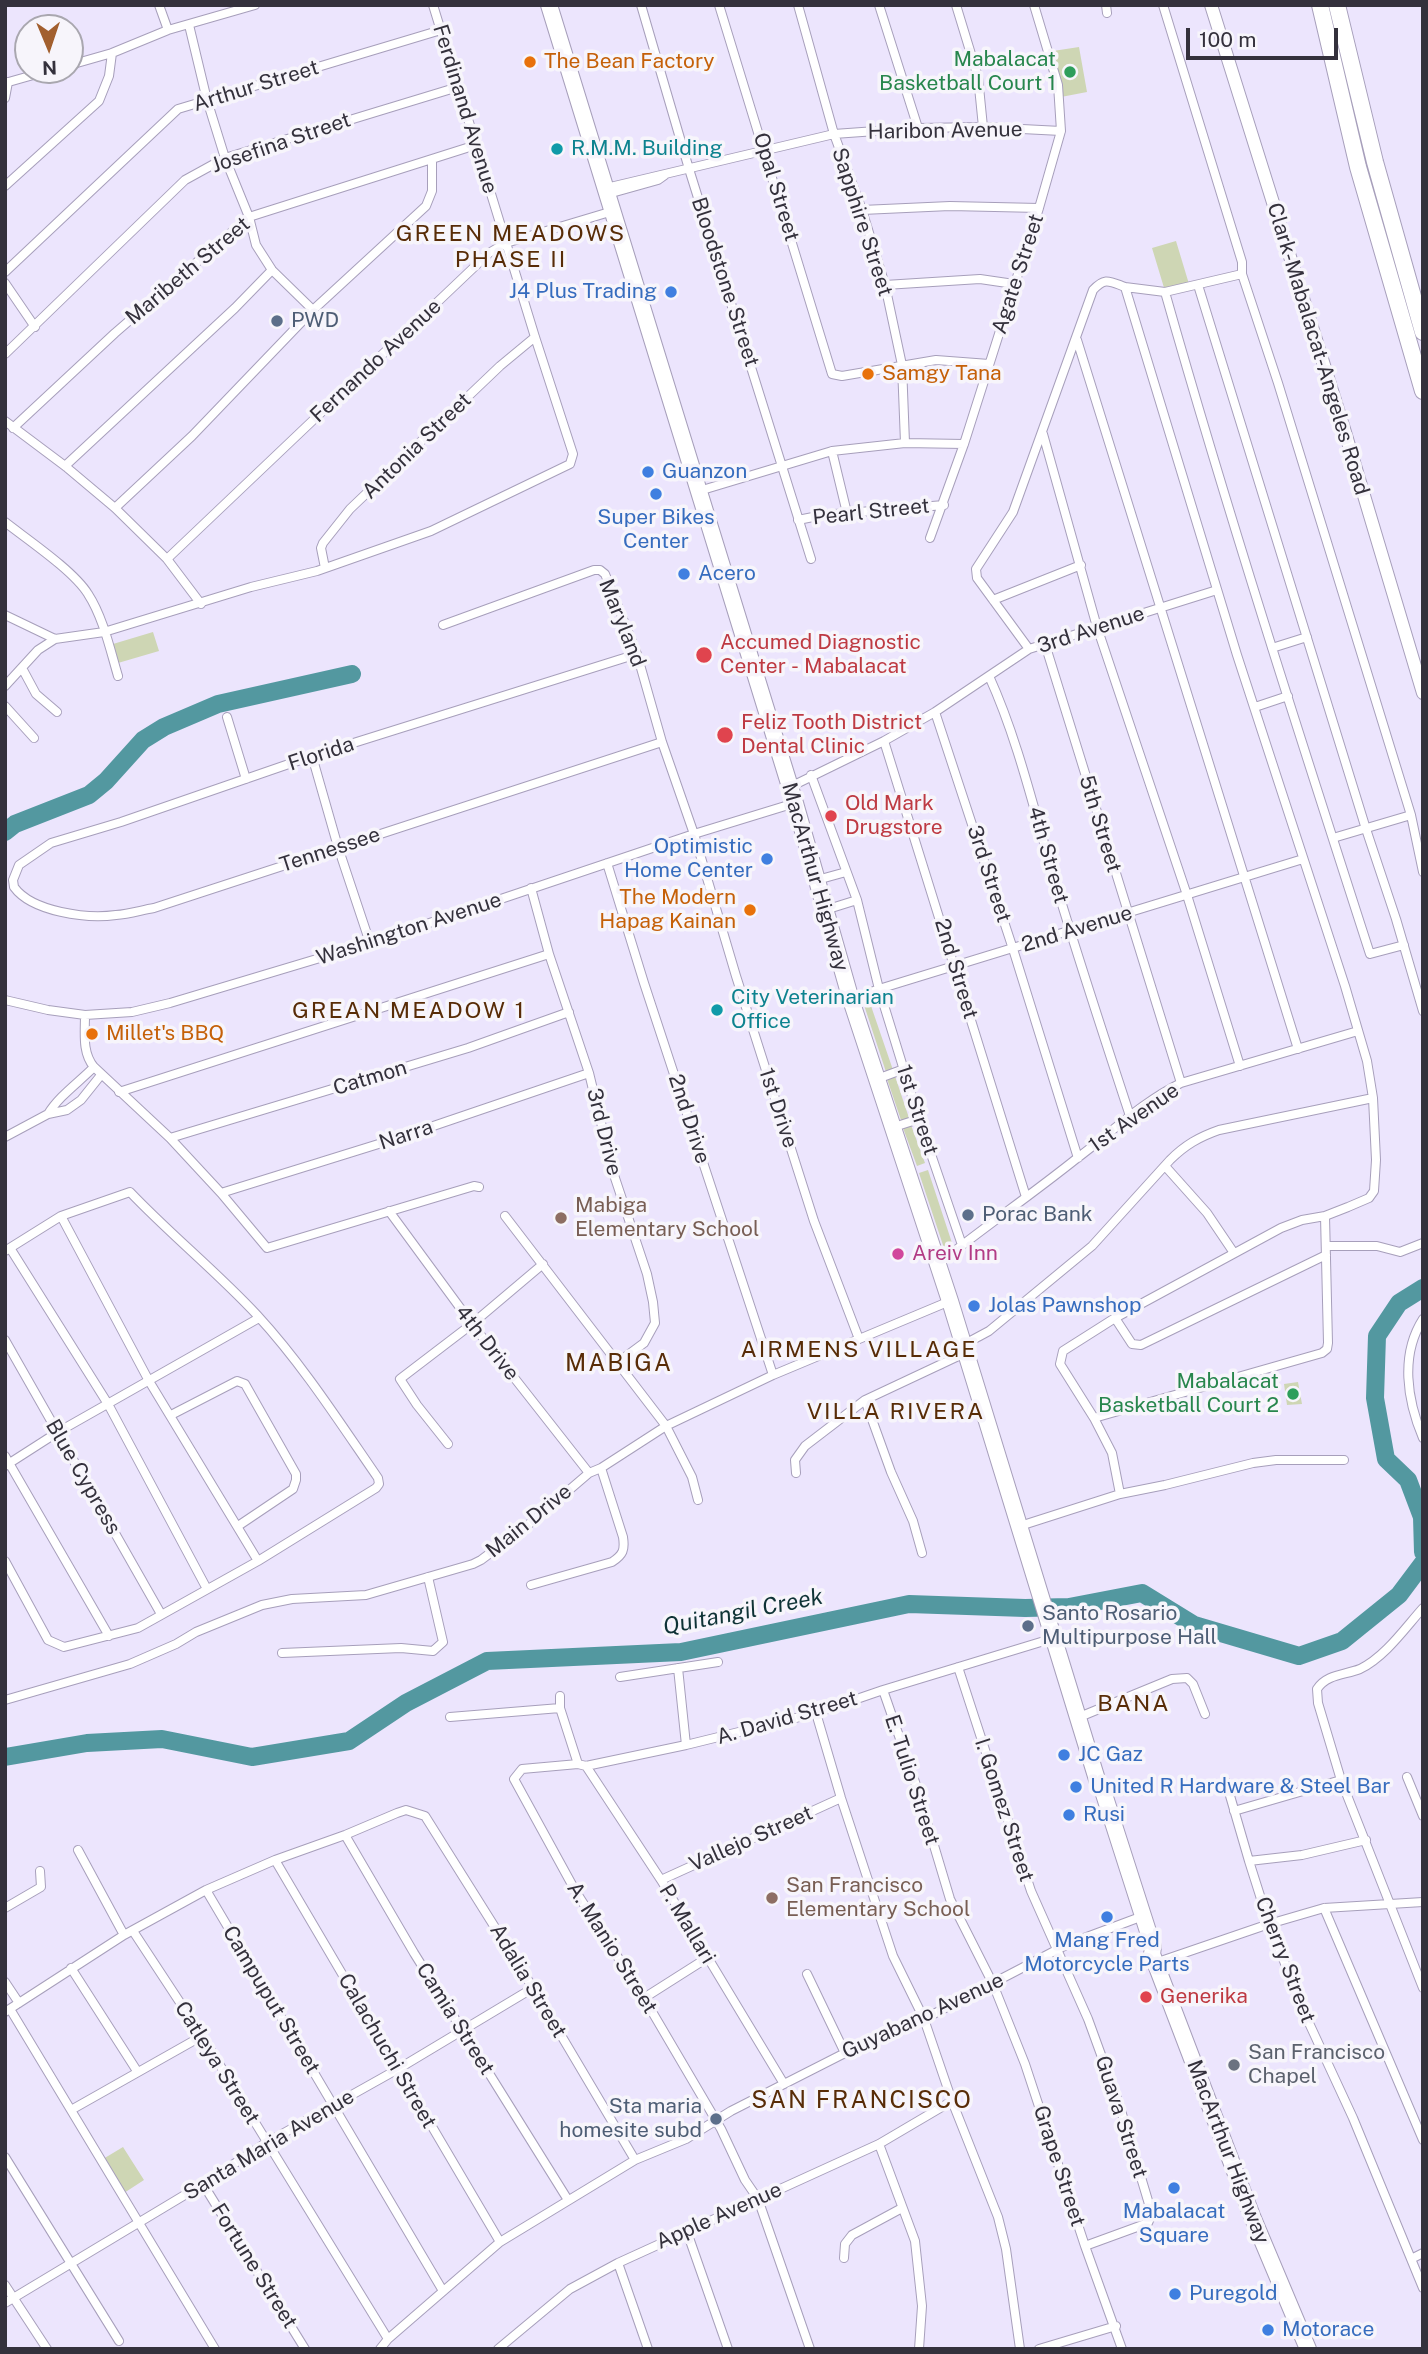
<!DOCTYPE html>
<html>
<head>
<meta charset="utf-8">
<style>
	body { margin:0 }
	#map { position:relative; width:1428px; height:2354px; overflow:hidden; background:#ece5fd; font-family:"Public Sans",sans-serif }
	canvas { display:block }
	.frame { position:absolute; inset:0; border:7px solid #34313c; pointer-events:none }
	.north { position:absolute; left:14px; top:14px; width:70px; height:70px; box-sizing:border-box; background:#f7f5fb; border:2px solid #a9a7af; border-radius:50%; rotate:178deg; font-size:19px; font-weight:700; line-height:28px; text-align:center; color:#34313c }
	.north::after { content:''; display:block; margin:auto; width:24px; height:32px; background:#a25f2e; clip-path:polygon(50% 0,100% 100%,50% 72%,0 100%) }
	.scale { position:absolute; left:1186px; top:28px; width:152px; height:32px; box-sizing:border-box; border:4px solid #34313c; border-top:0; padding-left:9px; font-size:21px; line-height:24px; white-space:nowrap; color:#34313c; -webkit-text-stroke:5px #f7f5fb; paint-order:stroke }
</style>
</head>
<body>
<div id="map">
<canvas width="1428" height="2354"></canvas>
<div class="frame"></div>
<div class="north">N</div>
<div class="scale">100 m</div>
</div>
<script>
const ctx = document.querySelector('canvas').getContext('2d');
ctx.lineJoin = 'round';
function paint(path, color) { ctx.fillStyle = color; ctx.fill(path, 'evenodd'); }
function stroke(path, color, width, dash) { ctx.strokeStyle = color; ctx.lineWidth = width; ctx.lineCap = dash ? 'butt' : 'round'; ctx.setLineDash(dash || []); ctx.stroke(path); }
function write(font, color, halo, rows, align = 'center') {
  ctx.font = font + ' "Public Sans",sans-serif'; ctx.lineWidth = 7; ctx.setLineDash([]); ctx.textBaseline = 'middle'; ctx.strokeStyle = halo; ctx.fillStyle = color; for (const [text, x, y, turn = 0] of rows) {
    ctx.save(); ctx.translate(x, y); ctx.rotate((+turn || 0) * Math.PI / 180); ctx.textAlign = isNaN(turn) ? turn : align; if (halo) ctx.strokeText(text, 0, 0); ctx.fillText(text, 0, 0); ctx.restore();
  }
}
paint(new Path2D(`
	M1079,47L1087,92L1061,97L1053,51Z
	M1176,241L1189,284L1165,291L1152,248Z
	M153,632L159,651L118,663L113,644Z
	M870,1003L893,1070L886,1072L864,1005Z
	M895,1076L909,1118L901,1120L887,1079Z
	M911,1125L925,1163L917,1166L903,1128Z
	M928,1170L953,1246L944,1248L919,1173Z
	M1298,1382L1302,1404L1287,1405L1284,1384Z
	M123,2147L144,2180L124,2193L103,2159Z`), '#ced6b4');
stroke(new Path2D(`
	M5,832L15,824L89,795L106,781L143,740L164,727L218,704L352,674
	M1423,1288L1399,1303L1377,1336L1375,1398L1386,1459L1408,1480L1422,1517L1423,1552
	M5,1757L87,1743L162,1739L252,1757L349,1741L406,1703L487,1661L681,1652L909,1604L1025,1608L1069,1607L1142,1593L1194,1625L1299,1656L1342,1641L1399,1595L1423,1563`), '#5398a0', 18);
const street = new Path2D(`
	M159,5L168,30
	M641,5L689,169L811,559
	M719,5L832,374L842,376L936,360L989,364
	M798,5L834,134L862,210L885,285L902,365L905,443
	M879,5L918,128
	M956,5L978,77L983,127
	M1106,5L1107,13
	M1163,5L1242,262V274L1278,383L1411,815L1423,872
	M189,25L207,100L225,158L249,217L256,245L272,270L313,310
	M70,65L112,53L168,30L255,5
	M5,83L51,70
	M5,98L8,82
	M5,186L99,101L109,76L112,53
	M606,188L834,134L918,128L983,127L1061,131
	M608,194L658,180L665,175
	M862,210L950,206L1039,208
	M5,272L178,109L441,30
	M5,283L35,327
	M885,285L980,279L1014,284
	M1198,285L1366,829L1396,919L1423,1011
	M1125,287L1165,292L1242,274
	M1165,292C1228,514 1299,734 1370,954L1404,945
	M1077,340L1298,1049
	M5,354L185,180L225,158L458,87
	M5,421L65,466L115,508L167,559L201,604
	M13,428L115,333L249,217L476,145
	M1043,434L1097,627L1187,895L1240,1066
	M832,451L847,513
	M65,466L235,308L272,270
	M699,491L832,451L905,443L964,444
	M115,508L192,436L313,310L426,206L432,191V160
	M798,520L823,515L944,505
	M5,522C28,540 74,571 88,594C103,617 110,649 118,676
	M930,538L964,444L1039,208L1061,131L1058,85L1034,5
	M167,559L489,253L506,243L613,211
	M325,568L321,548L323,543L350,509L500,366L535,337
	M993,600L1081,565
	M5,615L55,639L104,632L251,587L317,571L431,531L570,464L573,454L535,337L433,5
	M443,625L594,570H600L605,574L637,654L662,742L694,834L736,976L814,1221L859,1339
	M1045,644L1181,1083
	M1272,648L1307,637
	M1029,649L977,578L976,569L1013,512L1093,290C1105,277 1109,281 1125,287L1237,655L1345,986L1367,1061L1373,1098L1376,1160L1374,1191L1369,1198L1348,1207L1325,1216L1302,1220L1281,1228L1115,1318L1063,1351L1060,1364L1094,1418L1112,1453L1120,1494
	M637,654L312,756L121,822L51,843L19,865L13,880L14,887C32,912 87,919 116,915C129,914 142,910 154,908L662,742
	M22,668L36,694L57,712
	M989,676C1018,740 1034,810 1054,878C1078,958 1104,1037 1130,1116
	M5,686L38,650L55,639
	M5,706L34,738
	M1255,707L1288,696
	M935,712L1013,949L1078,1158
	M227,717L246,779
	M884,741L1026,1197
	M312,756L338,847L370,943
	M811,775L857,900L879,989L919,1119L962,1245
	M790,787L884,741L935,712L1029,649L1217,590
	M1333,838L1411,815
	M607,863L644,983L773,1375
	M817,880L846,872
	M531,888L549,954L589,1073L613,1172L647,1274L653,1302L655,1323L644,1343L617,1363
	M825,910L857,900
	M5,1000L48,1010L85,1015L132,1012L170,1003L370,943L694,834L795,803
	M851,1000L879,989L1303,859
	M85,1015C85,1033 82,1053 94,1067L170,1138L221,1193L267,1248L474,1186L479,1187
	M877,1079L904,1069
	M119,1092L549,954
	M48,1114C59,1096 78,1083 94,1067
	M894,1127L919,1119
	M5,1137L48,1114L67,1110L81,1100L101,1075
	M170,1138L468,1048L569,1012
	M1165,1166L1207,1213L1234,1253
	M221,1193L401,1137L589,1073
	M389,1211L472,1324L589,1473
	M61,1216L149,1381L258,1561
	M505,1216L666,1426L692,1477L698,1500
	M1328,1246H1377L1400,1252L1423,1243
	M10,1248L108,1404L207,1589
	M5,1251L61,1216L130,1192C171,1235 217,1272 257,1315C303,1365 340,1423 378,1478L379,1484L376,1488L258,1561L138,1628L64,1647L48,1640L5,1561
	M938,1264C983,1228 1031,1195 1076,1159C1111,1133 1142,1102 1181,1083L1358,1031
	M1115,1318L1132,1344L1141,1345L1326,1255
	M1423,1319C1400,1355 1407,1400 1423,1438
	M5,1340L161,1614
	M963,1345L989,1331L1092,1246L1170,1160C1185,1145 1199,1137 1219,1130L1373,1098
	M865,1400L891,1472L913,1521L922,1553
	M171,1415L237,1381L245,1384L296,1474V1480L293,1489L238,1526
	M1094,1418L1322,1353L1327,1349L1328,1343L1325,1216
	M448,1444L417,1405L400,1379L472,1324L543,1264
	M5,1456L109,1636
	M5,1466L58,1432L259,1318
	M796,1473L795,1460L805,1446L865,1400L965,1353
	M1020,1526L1120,1494L1165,1485L1253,1463L1276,1460H1344
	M531,1585L612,1562C623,1555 625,1550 623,1537L601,1468
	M1423,1608C1405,1628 1385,1657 1360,1669C1345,1675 1327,1674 1317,1689L1318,1703L1341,1780L1423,1988
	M282,1653L401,1648L433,1651L443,1642L428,1577
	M958,1667L1031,1891L1088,2019L1119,2104L1152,2214L1148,2223L1085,2246
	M678,1668L686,1745
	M620,1677L718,1662
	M883,1690L915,1782L950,1899L993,1984L1025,2064L1085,2246L1122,2349
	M560,1696V1708L578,1764
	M5,1700L130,1664L176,1644L196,1632L262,1605L292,1599L366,1595L473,1564L481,1560L533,1521L589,1473L601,1468L666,1426L773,1375L950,1301
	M816,1713L841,1798L893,1956L924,2019L952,2101L998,2217L1006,2249L1020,2349
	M450,1717L560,1708
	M1077,1718L1172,1679L1187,1678L1193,1684L1205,1714
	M586,1766L661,1880L784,2084
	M1407,1777L1423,1816
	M1226,1782L1249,1861L1269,1924L1309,2023L1353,2118L1423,2288
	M1234,1811L1341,1780
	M345,1835L414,1953L568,2200
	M78,1850L124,1935
	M275,1860L500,2242
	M1249,1861L1302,1855L1366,1840
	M661,1880L841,1798
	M206,1890L443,2291
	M5,1908L41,1887L40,1871
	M1324,1908L1423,2140
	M133,1931L202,2036L388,2339
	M1155,1963L1269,1924L1324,1908L1423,1902
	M71,1968L137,2071
	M807,1974L845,2053
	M5,1982L19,2003
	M644,1998L707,1958
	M10,2009L215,2349
	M5,2012L124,1935L206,1890L275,1860L345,1835L397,1813L406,1810L425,1816L533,1988L635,2160
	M71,2110L202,2036
	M879,2144L915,2241L922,2306L919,2349
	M5,2157L119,2341
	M203,2184L305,2349
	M687,2232L728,2349
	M844,2258L845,2244L852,2235L902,2208
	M1411,2259L1423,2253
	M618,2263L648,2349
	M5,2285L47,2349
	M5,2303L203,2184L266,2143L398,2069L533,1988
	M380,2349L388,2339L500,2242L635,2160L686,2139L731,2111L784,2084L845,2053L924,2019L1068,1944L1135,1919
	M498,2349L570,2289L618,2263L879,2144L952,2101
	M810,2349L758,2199L745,2180L721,2129L644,1998L576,1892L514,1779L522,1769L578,1764L586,1766L686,1745L816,1713L883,1690L1054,1638
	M1039,2349L1116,2326`);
const secondary = new Path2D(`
	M1211,5L1345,432L1423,693`);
const highway = new Path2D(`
	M549,5L795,803L851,1000L950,1301L1099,1786L1103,1791L1153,1947L1152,1954L1252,2216L1308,2349
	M1320,5L1358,167L1423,391
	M1337,5L1375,162L1423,332`);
stroke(street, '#a79fbb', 10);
stroke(secondary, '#a79fbb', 14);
stroke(highway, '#a79fbb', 18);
stroke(street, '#fff', 8);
stroke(secondary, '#fff', 12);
stroke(highway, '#fff', 16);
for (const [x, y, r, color] of [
	[530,62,7,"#e8710a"],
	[1070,72,7,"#2e9e5b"],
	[557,149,7,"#0f9aa8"],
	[671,292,7,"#3f7fe0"],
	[277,321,7,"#5c6f8a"],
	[868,374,7,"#e8710a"],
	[648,472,7,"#3f7fe0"],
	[656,494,7,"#3f7fe0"],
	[684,574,7,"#3f7fe0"],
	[704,655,9,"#e0444e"],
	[725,735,9,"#e0444e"],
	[831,816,7,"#e0444e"],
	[767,859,7,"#3f7fe0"],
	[750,910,7,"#e8710a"],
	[717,1010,7,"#0f9aa8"],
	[92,1034,7,"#e8710a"],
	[968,1215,7,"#5c6f8a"],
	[561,1218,7,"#8d6e63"],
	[898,1254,7,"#d1479c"],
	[974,1306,7,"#3f7fe0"],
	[1293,1394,7,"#2e9e5b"],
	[1028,1626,7,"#5c6f8a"],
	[1064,1755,7,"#3f7fe0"],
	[1076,1787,7,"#3f7fe0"],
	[1069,1815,7,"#3f7fe0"],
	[772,1898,7,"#8d6e63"],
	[1107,1917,7,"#3f7fe0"],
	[1146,1997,7,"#e0444e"],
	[1234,2065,7,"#6b7280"],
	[716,2119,7,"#5c6f8a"],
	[1174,2188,7,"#3f7fe0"],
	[1175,2294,7,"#3f7fe0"],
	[1268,2330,7,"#3f7fe0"]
]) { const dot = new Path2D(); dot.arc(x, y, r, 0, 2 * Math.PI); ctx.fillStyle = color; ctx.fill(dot); stroke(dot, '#f7f5fb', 2.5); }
write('21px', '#27864d', '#f7f5fb', [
	["Mabalacat",1056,60],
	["Basketball Court 1",1056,84],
	["Mabalacat",1279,1382],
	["Basketball Court 2",1279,1406]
], 'right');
write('21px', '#c56008', '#f7f5fb', [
	["The Bean Factory",544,62],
	["Samgy Tana",882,374],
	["The Modern",736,898,"right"],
	["Hapag Kainan",736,922,"right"],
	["Millet's BBQ",106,1034]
], 'left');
write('21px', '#34313c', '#f7f5fb', [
	["Arthur Street",256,86,-17],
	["Ferdinand Avenue",465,109,73],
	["Haribon Avenue",945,131,-1],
	["Josefina Street",281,143,-19],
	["Opal Street",776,187,73],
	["Sapphire Street",862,222,72],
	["Maribeth Street",188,271,-40],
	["Agate Street",1018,274,-72],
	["Bloodstone Street",725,282,72],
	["Clark-Mabalacat-Angeles Road",1318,349,73],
	["Fernando Avenue",376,361,-43],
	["Antonia Street",417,446,-44],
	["Pearl Street",871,512,-6],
	["Maryland",622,623,68],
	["3rd Avenue",1091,630,-18],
	["Florida",321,754,-18],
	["5th Street",1100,824,73],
	["Tennessee",330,850,-18],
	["4th Street",1048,855,74],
	["3rd Street",989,874,72],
	["MacArthur Highway",815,877,74],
	["Washington Avenue",409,929,-18],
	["2nd Avenue",1077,929,-17],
	["2nd Street",956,969,73],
	["Catmon",370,1078,-17],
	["1st Drive",778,1108,72],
	["1st Street",917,1110,72],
	["1st Avenue",1134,1118,-35],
	["2nd Drive",689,1119,72],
	["3rd Drive",604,1132,76],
	["Narra",406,1135,-18],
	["4th Drive",487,1343,52],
	["Blue Cypress",83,1477,60],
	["Main Drive",529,1521,-39],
	["A. David Street",787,1718,-16],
	["E. Tulio Street",912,1780,72],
	["I. Gomez Street",1004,1810,72],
	["Vallejo Street",751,1839,-24],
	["P. Mallari",687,1924,59],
	["A. Manio Street",612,1948,58],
	["Cherry Street",1285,1960,69],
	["Adalia Street",528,1981,59],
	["Campuput Street",271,2000,59],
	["Guyabano Avenue",923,2016,-25],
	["Camia Street",455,2019,58],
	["Calachuchi Street",387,2051,60],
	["Catleya Street",217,2063,58],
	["Guava Street",1121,2117,72],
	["Santa Maria Avenue",269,2145,-31],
	["MacArthur Highway",1228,2152,69],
	["Grape Street",1059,2166,72],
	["Apple Avenue",719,2216,-24],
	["Fortune Street",254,2266,58]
]);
write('21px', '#0d838f', '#f7f5fb', [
	["R.M.M. Building",571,149],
	["City Veterinarian",731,998],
	["Office",731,1022]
], 'left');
write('21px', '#366cbe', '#f7f5fb', [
	["J4 Plus Trading",657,292,"right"],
	["Guanzon",662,472],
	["Super Bikes",656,518,"center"],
	["Center",656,542,"center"],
	["Acero",698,574],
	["Optimistic",753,847,"right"],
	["Home Center",753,871,"right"],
	["Jolas Pawnshop",988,1306],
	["JC Gaz",1078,1755],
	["United R Hardware & Steel Bar",1090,1787],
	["Rusi",1083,1815],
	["Mang Fred",1107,1941,"center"],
	["Motorcycle Parts",1107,1965,"center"],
	["Mabalacat",1174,2212,"center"],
	["Square",1174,2236,"center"],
	["Puregold",1189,2294],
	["Motorace",1282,2330]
], 'left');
write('21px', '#4e5e75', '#f7f5fb', [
	["PWD",291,321],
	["Porac Bank",982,1215],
	["Santo Rosario",1042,1614],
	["Multipurpose Hall",1042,1638],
	["Sta maria",702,2107,"right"],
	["homesite subd",702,2131,"right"]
], 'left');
write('21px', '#be3a42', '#f7f5fb', [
	["Accumed Diagnostic",720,643],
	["Center - Mabalacat",720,667],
	["Feliz Tooth District",741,723],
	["Dental Clinic",741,747],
	["Old Mark",845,804],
	["Drugstore",845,828],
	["Generika",1160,1997]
], 'left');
write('21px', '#785e54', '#f7f5fb', [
	["Mabiga",575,1206],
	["Elementary School",575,1230],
	["San Francisco",786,1886],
	["Elementary School",786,1910]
], 'left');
write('21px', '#b23c85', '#f7f5fb', [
	["Areiv Inn",912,1254]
], 'left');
write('21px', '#5b616d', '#f7f5fb', [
	["San Francisco",1248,2053],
	["Chapel",1248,2077]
], 'left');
ctx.letterSpacing = '2px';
write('23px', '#582c07', '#f7f5fb', [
	["GREEN MEADOWS",511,234],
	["PHASE II",511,260],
	["GREAN MEADOW 1",409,1011],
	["AIRMENS VILLAGE",859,1350],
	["VILLA RIVERA",896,1412],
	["BANA",1134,1704]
]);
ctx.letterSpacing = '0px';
write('italic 23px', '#0f3336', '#f7f5fb', [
	["Quitangil Creek",743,1612,-11]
]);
ctx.letterSpacing = '2px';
write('24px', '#582c07', '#f7f5fb', [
	["MABIGA",619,1364],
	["SAN FRANCISCO",862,2101]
]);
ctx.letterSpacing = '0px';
</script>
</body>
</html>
